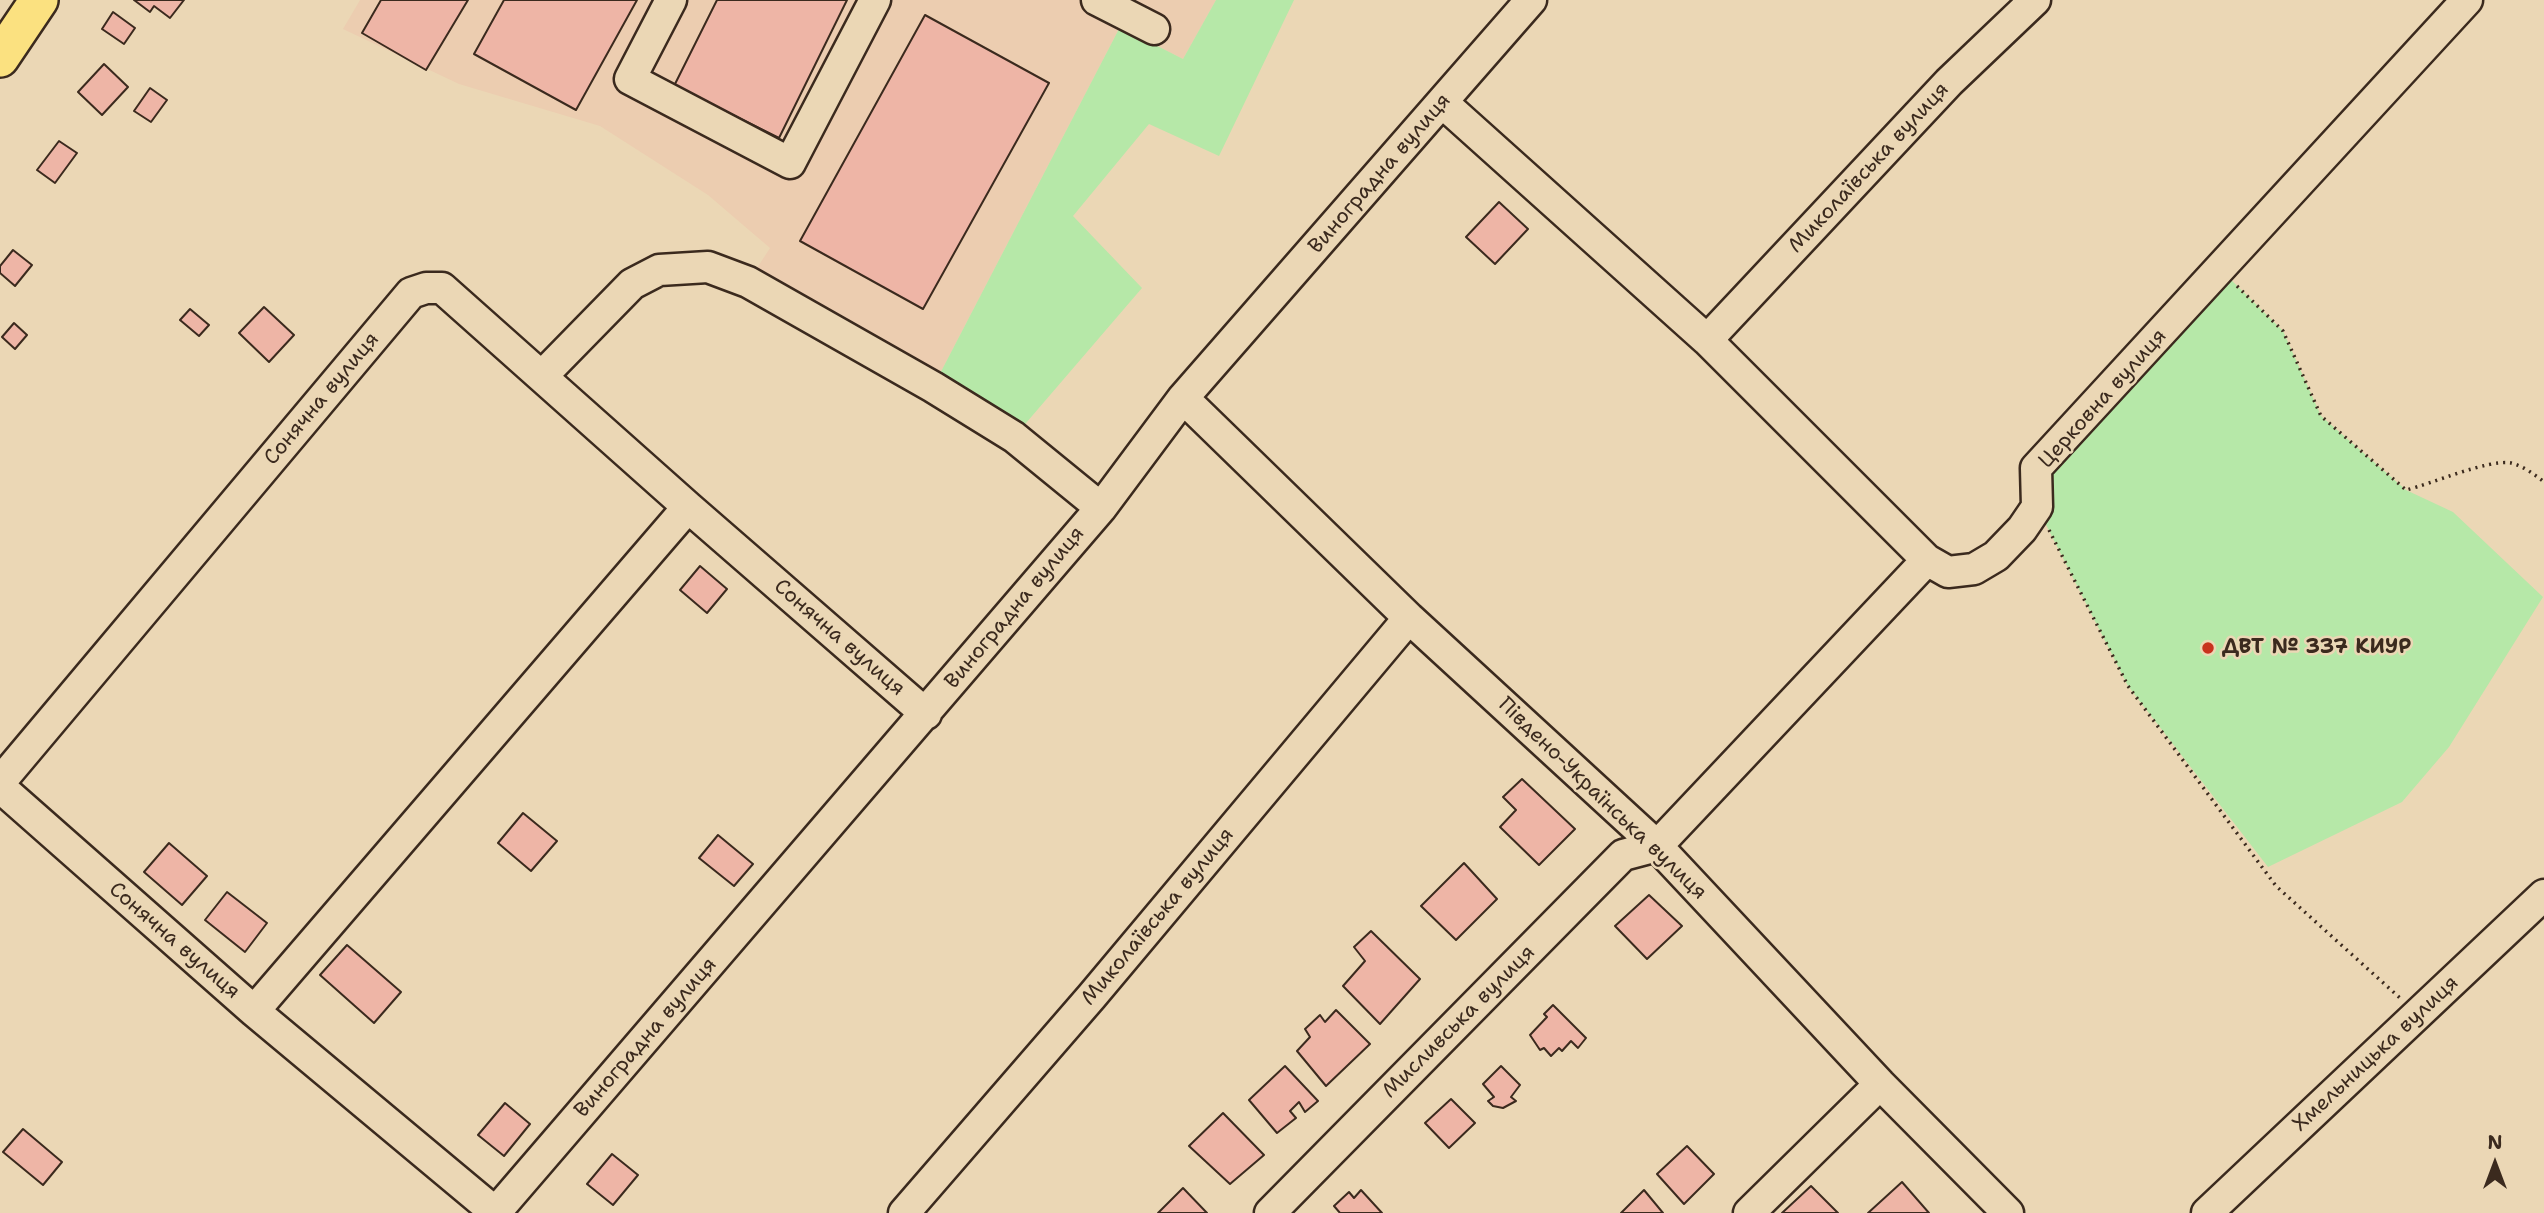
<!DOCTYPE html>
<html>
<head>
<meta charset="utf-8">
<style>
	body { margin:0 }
	#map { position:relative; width:2544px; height:1213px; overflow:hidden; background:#ebd7b5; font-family:"Shantell Sans",sans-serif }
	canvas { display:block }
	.north { position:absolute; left:2460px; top:1129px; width:70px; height:70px; -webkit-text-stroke:5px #ebd7b5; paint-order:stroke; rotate:0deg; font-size:19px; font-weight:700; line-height:28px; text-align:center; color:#3b2a1e }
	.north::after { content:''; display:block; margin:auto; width:24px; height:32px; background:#3b2a1e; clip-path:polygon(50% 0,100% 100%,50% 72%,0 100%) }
</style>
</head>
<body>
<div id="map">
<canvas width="2544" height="1213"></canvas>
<div class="north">N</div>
</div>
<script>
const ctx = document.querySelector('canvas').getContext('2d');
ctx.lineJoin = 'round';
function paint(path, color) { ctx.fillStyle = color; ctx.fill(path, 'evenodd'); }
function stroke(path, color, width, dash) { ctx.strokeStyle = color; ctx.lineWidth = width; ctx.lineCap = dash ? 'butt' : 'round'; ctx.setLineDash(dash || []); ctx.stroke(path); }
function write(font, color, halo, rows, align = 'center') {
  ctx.font = font + ' "Shantell Sans",sans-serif'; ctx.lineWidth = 5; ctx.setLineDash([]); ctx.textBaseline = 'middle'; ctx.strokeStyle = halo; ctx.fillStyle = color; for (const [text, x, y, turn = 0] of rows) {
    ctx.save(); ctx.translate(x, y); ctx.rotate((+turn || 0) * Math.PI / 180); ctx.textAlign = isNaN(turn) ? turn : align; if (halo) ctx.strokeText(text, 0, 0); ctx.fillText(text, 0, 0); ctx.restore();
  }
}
paint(new Path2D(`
	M360,0H1216L1183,59L1120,27L933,387L748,282L770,248L708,195L600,126L459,84L343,29Z`), '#eccdb0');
paint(new Path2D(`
	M1216,0H1294L1219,156L1149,124L1073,216L1142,288L1014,437L933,387L1120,27L1183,59Z
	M2221,270L2283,331L2321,416L2406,490L2453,512L2543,597L2449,747L2402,802L2268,867L2128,686L2037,507L2036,468Z`), '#b6e8a8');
const building = new Path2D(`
	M134,0H184L170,18L154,6L150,12Z
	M381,0H468L426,70L362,33Z
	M504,0H637L576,110L474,54Z
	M717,0H847L779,138L674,86Z
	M113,12L135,28L124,44L102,29Z
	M925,15L1049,83L923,309L800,241Z
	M104,64L128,87L102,115L78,92Z
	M150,88L167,100L151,122L134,111Z
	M59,141L77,153L55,183L37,170Z
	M1499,202L1528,229L1495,264L1466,237Z
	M13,250L32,265L15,286L0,273V266Z
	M264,307L294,335L269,362L239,333Z
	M190,309L209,325L199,336L180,320Z
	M14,323L27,335L15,349L2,337Z
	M700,566L727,589L707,613L680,590Z
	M1522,779L1575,829L1539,865L1500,827L1516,810L1503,797Z
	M523,813L557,841L531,871L498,843Z
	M718,835L753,864L734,886L699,858Z
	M169,843L207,876L182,905L144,872Z
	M1464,863L1497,899L1456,940L1421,906Z
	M227,892L267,923L245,952L205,920Z
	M1649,895L1682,926L1647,959L1615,926Z
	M1371,931L1420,979L1380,1024L1343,986L1365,961L1354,947Z
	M347,945L401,992L374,1023L320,975Z
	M1553,1005L1586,1038L1578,1048L1571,1041L1562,1051L1559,1048L1551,1056L1544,1048L1540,1050L1530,1035L1547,1017L1544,1014Z
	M1336,1010L1370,1044L1326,1086L1297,1051L1310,1037L1305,1029L1320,1015L1325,1022Z
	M1285,1066L1318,1101L1305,1112L1299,1102L1290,1111L1296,1118L1277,1133L1249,1100Z
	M1501,1066L1520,1085L1511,1097L1516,1101L1503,1108L1493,1106L1488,1101L1494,1097L1483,1084Z
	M1451,1099L1475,1123L1449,1148L1425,1123Z
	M505,1103L530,1124L504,1156L478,1135Z
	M1223,1113L1264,1155L1230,1184L1189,1146Z
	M23,1129L62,1162L43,1185L3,1152Z
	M1687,1146L1714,1174L1684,1204L1657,1174Z
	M612,1154L638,1175L613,1205L587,1184Z
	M1902,1182L1929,1213H1868Z
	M1811,1186L1838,1213H1782Z
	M1183,1188L1207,1213H1158Z
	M1361,1190L1382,1213H1340L1334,1206L1349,1192L1354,1198Z
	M1644,1190L1663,1213H1621Z`);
paint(building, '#eeb5a6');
stroke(building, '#3b2a1e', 2);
const minor = new Path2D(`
	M671,0L630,79L790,163L875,0
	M1097,0L1154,29
	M1443,103L1707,340L1927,560
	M1707,340L1949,82L2035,0
	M542,376L632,284L659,270L708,267L748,282L933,387L1014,437L1101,508
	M1183,398L1409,618L1657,846L1880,1084L2008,1213
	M0,782L411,293L426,288H442L688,507L926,714
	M0,787L254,1011L496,1213
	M1657,846L1927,560L1948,572L1974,569L1996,556L2022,529L2037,507L2036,468L2467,0
	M254,1011L688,507
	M495,1213L1101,508L1183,398L1531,0
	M904,1213L1092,996L1409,618
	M1270,1213L1623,855L1657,846
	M1749,1213L1880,1084
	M2207,1213L2544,895`);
const major = new Path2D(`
	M0,58L39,0`);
stroke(minor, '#3b2a1e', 35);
stroke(major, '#3b2a1e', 42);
stroke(new Path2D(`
	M2237,286L2283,331L2321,416L2406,490C2431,484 2488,459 2511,463C2523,466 2534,474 2544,482
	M2049,530L2128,686L2276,886L2400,998`), '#3b2a1e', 3.5, [2, 5]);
stroke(minor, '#ebd7b5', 30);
stroke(major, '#fbe180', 37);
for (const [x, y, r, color] of [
	[2208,648,7,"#c8321e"]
]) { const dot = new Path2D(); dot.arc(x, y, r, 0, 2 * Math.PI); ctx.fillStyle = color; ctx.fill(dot); stroke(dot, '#ebd7b5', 2.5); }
write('21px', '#3b2a1e', '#ebd7b5', [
	["Миколаївська вулиця",1869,168,-47],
	["Виноградна вулиця",1380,174,-49],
	["Сонячна вулиця",322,399,-50],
	["Церковна вулиця",2103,399,-48],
	["Виноградна вулиця",1015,608,-50],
	["Сонячна вулиця",839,638,41],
	["Південо-Українська вулиця",1602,799,44],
	["Миколаївська вулиця",1158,917,-50],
	["Сонячна вулиця",174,941,41],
	["Мисливська вулиця",1459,1022,-45],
	["Виноградна вулиця",646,1038,-49],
	["Хмельницька вулиця",2376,1054,-43]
]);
write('bold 21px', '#3b2a1e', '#ebd7b5', [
	["ДВТ № 337 КИУР",2222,648]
], 'left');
</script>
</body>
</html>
